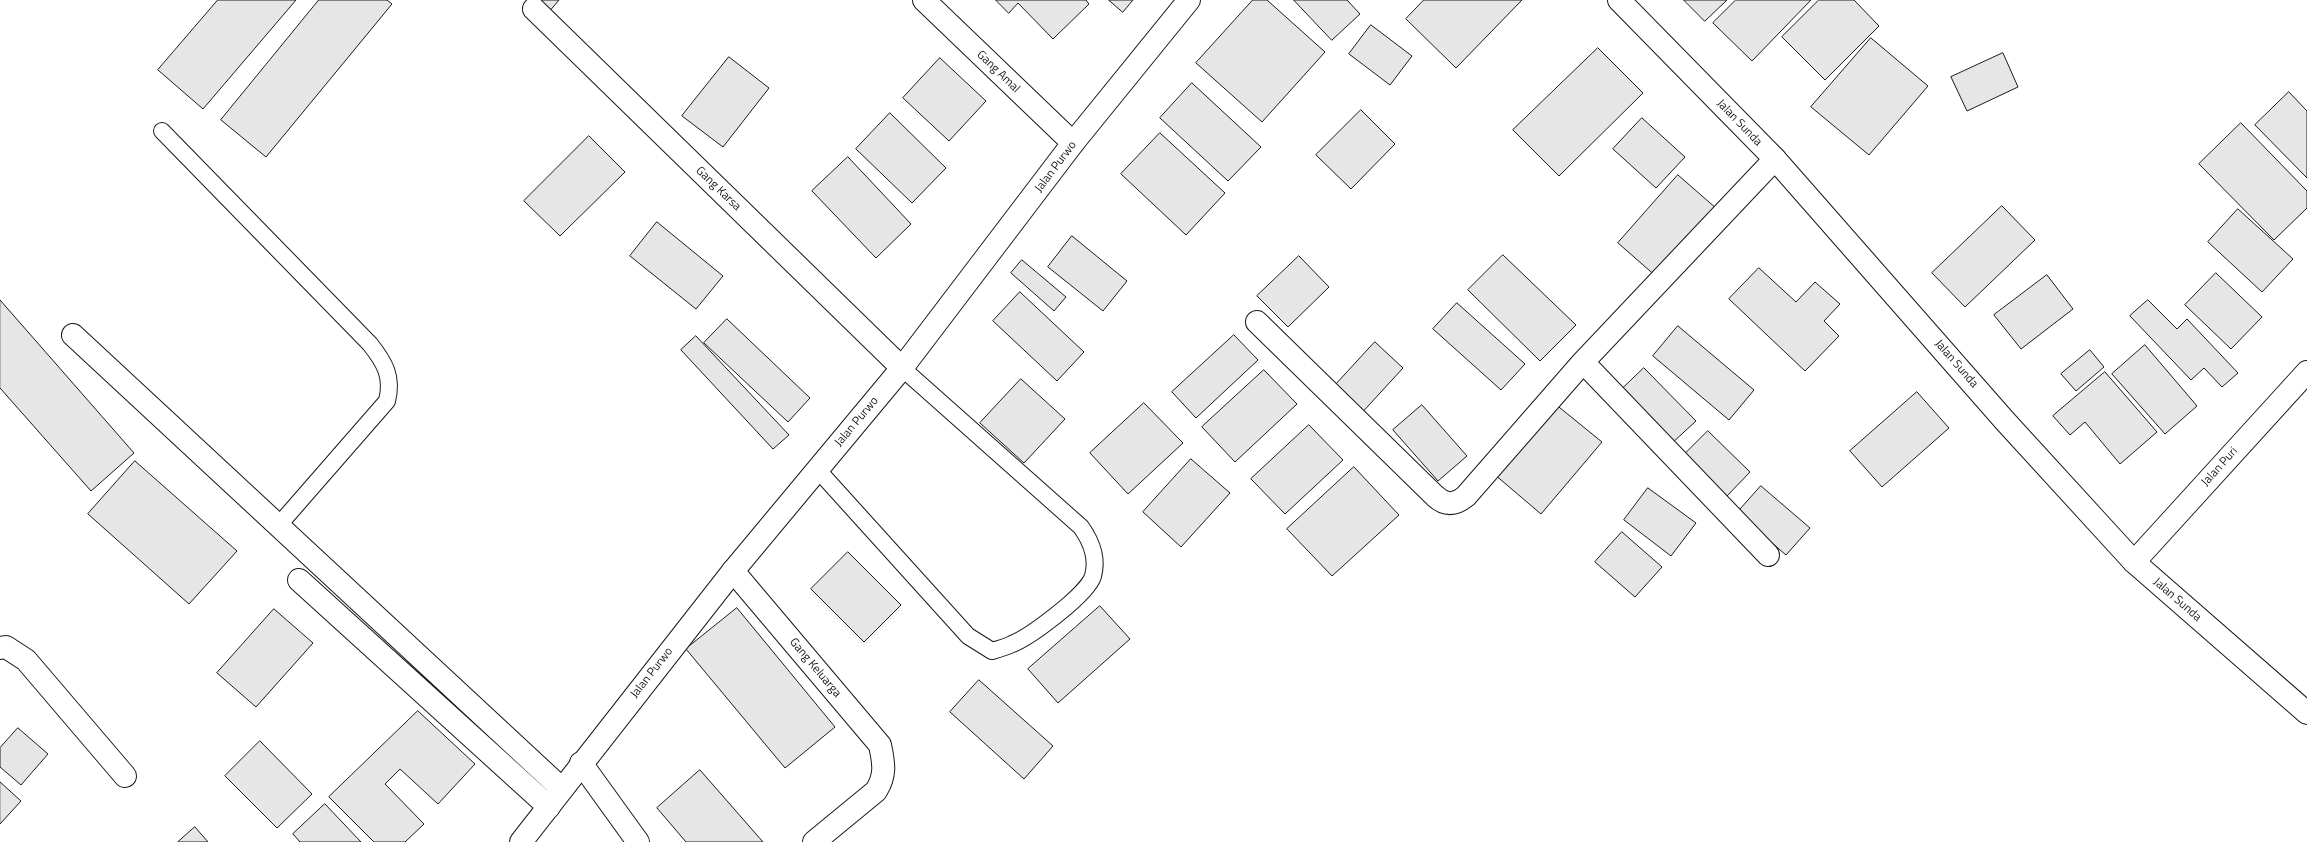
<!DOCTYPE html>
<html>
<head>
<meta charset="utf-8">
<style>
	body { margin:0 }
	canvas { display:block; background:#fff }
</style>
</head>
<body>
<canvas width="2307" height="842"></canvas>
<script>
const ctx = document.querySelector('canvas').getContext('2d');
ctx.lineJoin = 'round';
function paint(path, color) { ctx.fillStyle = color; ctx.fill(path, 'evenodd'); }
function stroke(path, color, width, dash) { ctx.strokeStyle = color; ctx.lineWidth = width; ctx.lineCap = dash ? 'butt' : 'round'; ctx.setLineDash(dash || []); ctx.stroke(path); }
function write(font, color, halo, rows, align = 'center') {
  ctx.font = font + ' "Titillium Web",sans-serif'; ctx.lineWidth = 3; ctx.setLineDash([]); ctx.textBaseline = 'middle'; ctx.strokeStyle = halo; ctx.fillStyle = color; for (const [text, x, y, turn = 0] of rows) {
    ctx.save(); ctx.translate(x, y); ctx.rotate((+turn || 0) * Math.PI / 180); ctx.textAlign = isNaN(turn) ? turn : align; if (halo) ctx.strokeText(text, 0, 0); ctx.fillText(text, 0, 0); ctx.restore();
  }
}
const building = new Path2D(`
	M218,0H296L203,109L158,70Z
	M319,0H387L392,4L266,157L221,120Z
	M533,0H559L548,13Z
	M996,0H1086L1089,4L1053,39L1018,3L1009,13Z
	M1109,0H1133L1123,12Z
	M1253,0H1267L1325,52L1262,122L1196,63Z
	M1294,0H1347L1360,14L1332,40Z
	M1424,0H1522L1456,68L1406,19Z
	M1684,0H1727L1705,21Z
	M1736,0H1811L1752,61L1713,23Z
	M1819,0H1854L1879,26L1825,80L1782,37Z
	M1371,25L1412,56L1390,85L1349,54Z
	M1871,38L1928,86L1869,155L1811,107Z
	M1598,48L1643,93L1559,176L1513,130Z
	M2003,53L2018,87L1967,111L1951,77Z
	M729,57L769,88L723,147L682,116Z
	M940,58L986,101L949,141L903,98Z
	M1192,83L1261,147L1228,181L1160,118Z
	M2289,92L2307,111V178L2255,125Z
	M1361,110L1395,144L1351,189L1316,155Z
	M890,113L946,168L912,203L856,149Z
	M1642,118L1685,157L1656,188L1613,149Z
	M2241,123L2307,191V208L2274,240L2199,164Z
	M1160,133L1225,193L1186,235L1121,174Z
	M589,136L625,172L560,236L524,201Z
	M848,157L911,224L876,258L812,191Z
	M1678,175L1717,209L1658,278L1618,243Z
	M2002,206L2035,240L1965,307L1932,273Z
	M2238,209L2293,259L2262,292L2208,242Z
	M657,222L723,276L696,309L630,256Z
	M1072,236L1127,281L1103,311L1048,267Z
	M1503,255L1576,325L1540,361L1468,290Z
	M1299,256L1329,287L1288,327L1257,296Z
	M1022,260L1066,297L1054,311L1011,273Z
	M1759,268L1796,302L1815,282L1840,304L1824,321L1839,336L1805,371L1729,299Z
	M2216,273L2262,317L2231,349L2185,305Z
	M2047,275L2073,309L2021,349L1994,315Z
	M1020,292L1084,352L1057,381L993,321Z
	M0,300L134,453L91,491L0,388Z
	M2148,300L2177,329L2187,319L2238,373L2222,387L2204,368L2191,380L2130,316Z
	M1457,303L1525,364L1501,390L1433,329Z
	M727,319L810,398L788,422L704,343Z
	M1678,326L1754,390L1729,420L1653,356Z
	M1234,335L1258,360L1196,418L1172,392Z
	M696,336L789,435L773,449L681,350Z
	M1375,342L1403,368L1358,417L1330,391Z
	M2145,345L2197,406L2165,434L2112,374Z
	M2090,350L2104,367L2076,391L2061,374Z
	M1644,368L1696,421L1671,444L1620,391Z
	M1264,370L1297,404L1235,462L1202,427Z
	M2105,372L2157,432L2120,464L2085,422L2070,435L2053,416Z
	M1021,379L1065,419L1024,463L980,423Z
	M1917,392L1949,428L1882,487L1850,451Z
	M1144,403L1183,443L1128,494L1090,453Z
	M1554,403L1602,442L1541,514L1494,474Z
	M1422,405L1467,456L1438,481L1393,430Z
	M1309,425L1343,460L1285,514L1251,479Z
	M1708,431L1750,472L1726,497L1683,456Z
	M1191,459L1230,493L1181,547L1143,512Z
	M135,461L237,551L189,604L88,514Z
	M1354,467L1399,515L1332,576L1287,529Z
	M1761,486L1810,528L1786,555L1737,513Z
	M1648,488L1696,523L1671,556L1624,520Z
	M1622,532L1662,567L1635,597L1595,562Z
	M848,552L901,605L864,642L811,589Z
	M1100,606L1130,639L1058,703L1028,669Z
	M737,608L835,727L785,768L686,649Z
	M274,609L313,643L256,707L217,673Z
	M979,680L1053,746L1024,779L950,712Z
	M418,711L475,764L438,804L400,769L385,784L424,824L405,842H374L329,797Z
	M18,728L48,754L21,785L0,767V748Z
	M260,741L312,794L277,828L225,776Z
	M700,770L763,842H686L657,808Z
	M0,782L21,801L0,824Z
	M325,804L361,842H300L293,834Z
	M195,827L208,842H178Z`);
paint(building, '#e6e6e6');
stroke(building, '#1a1a1a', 1);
const service = new Path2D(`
	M162,131L370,344C385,363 393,377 387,401L278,526
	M817,469L968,636L992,651C999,649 1006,647 1012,644C1030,637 1088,594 1093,576C1098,558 1091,541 1081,527L902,368`);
const minor = new Path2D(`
	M924,0L1073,143
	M534,9L902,368
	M1257,322L1435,496C1446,506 1455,505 1466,496L1583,362
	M73,335L562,789
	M1768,555L1583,362L1775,159
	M2134,562L2307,372
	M733,571L880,745C884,764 886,775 876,791L814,842
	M299,580L549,807
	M0,648L6,647L26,660L125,776
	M581,763L638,842`);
const tertiary = new Path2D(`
	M1619,0L1775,159L2005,421L2134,562L2307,713
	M521,842L733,571L902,368L1073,143L1189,0`);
stroke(service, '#1a1a1a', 18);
stroke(minor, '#1a1a1a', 24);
stroke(tertiary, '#1a1a1a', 24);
stroke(service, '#fff', 16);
stroke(minor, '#fff', 22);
stroke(tertiary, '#fff', 22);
write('12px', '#1a1a1a', '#fff', [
	["Gang Amal",998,72,44],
	["Jalan Sunda",1739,123,46],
	["Jalan Purwo",1056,167,-53],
	["Gang Karsa",718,189,44],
	["Jalan Sunda",1956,364,49],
	["Jalan Purwo",857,422,-50],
	["Jalan Puri",2220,467,-48],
	["Jalan Sunda",2177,600,41],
	["Gang Keluarga",815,668,50],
	["Jalan Purwo",652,673,-52]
]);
</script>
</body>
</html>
